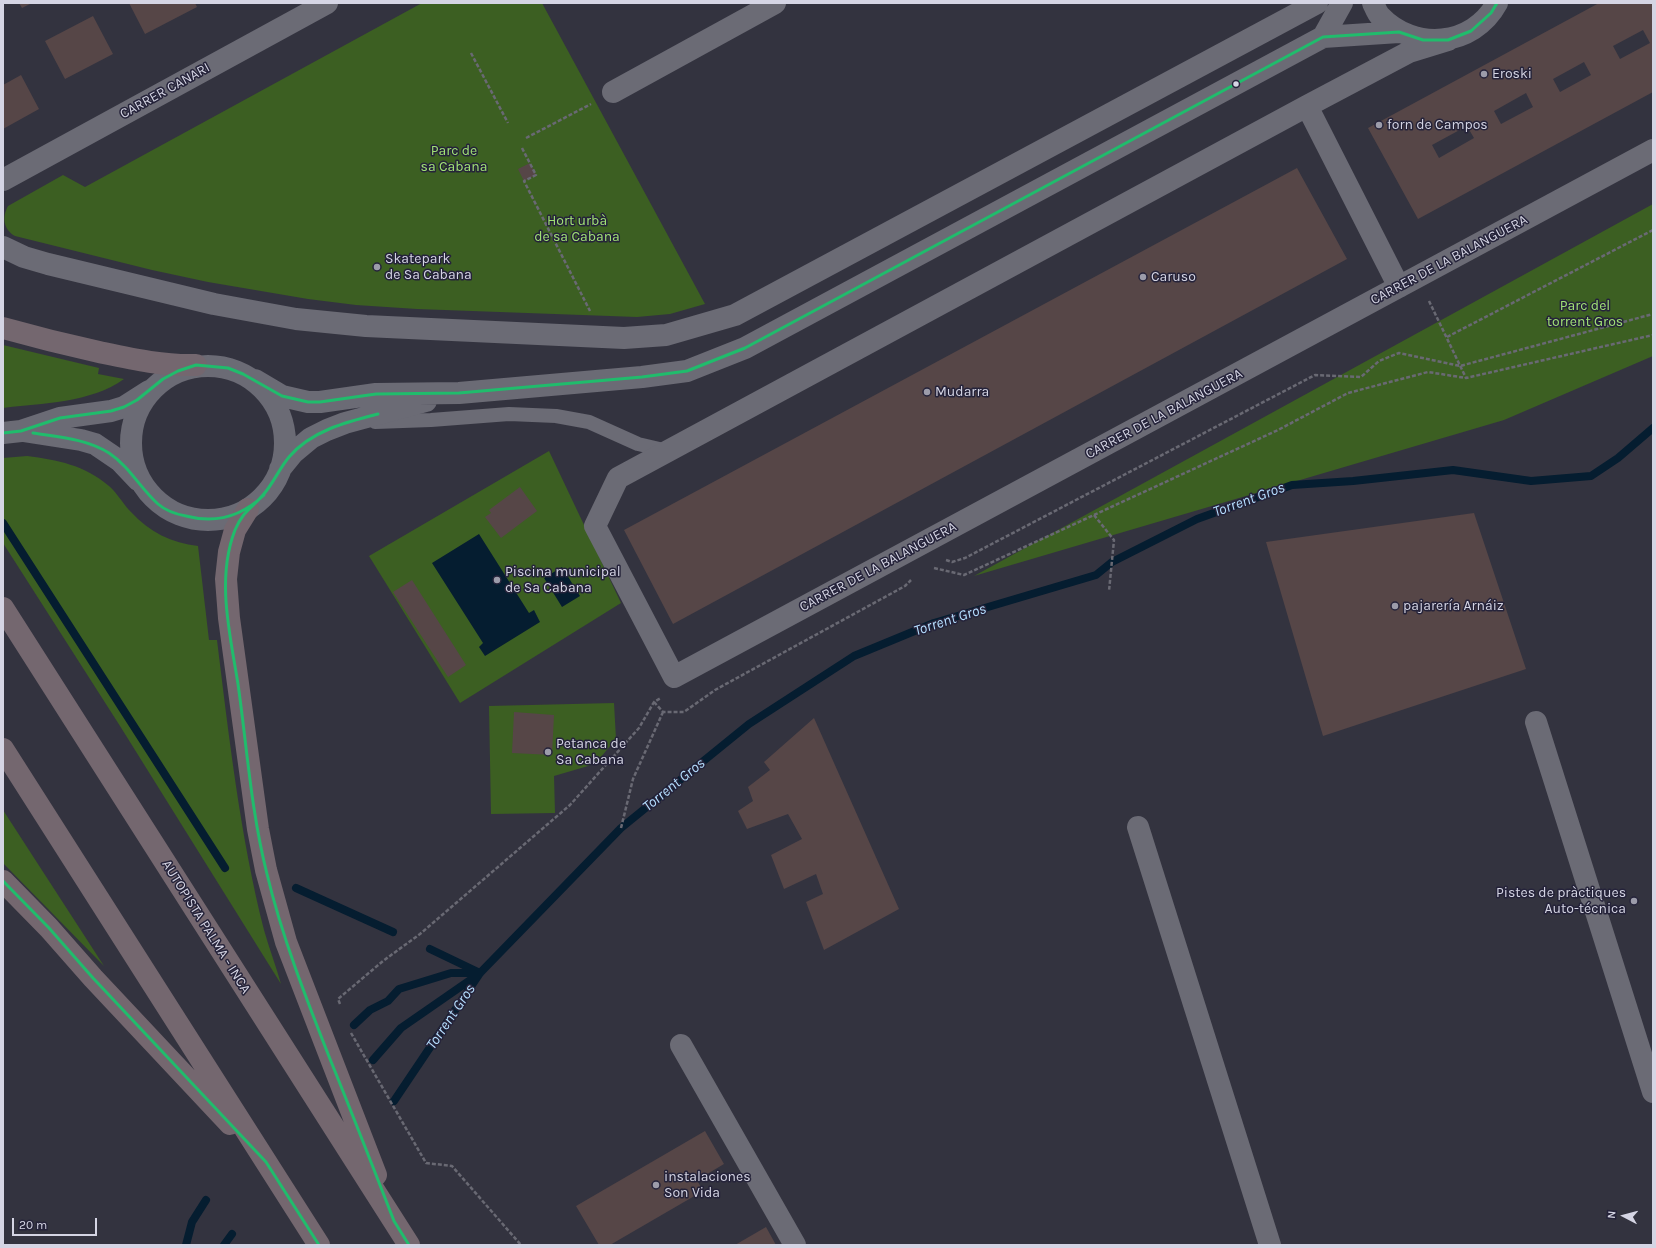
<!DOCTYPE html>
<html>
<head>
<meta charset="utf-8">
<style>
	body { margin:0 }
	#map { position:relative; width:1656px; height:1248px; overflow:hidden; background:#33333f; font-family:Karla,sans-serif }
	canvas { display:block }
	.frame { position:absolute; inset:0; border:4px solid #d5d5e4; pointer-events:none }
	.north { position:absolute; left:1604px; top:1196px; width:40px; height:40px; -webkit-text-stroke:3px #25233a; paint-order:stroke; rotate:276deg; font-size:11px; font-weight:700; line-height:16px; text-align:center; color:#d5d5e4 }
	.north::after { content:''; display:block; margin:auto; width:14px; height:18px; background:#d5d5e4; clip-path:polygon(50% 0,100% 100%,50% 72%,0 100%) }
	.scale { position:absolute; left:12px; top:1218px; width:85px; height:18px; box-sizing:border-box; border:2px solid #d5d5e4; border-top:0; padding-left:5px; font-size:12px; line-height:14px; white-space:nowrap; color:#d5d5e4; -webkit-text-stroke:3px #25233a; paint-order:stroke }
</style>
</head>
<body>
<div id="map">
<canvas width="1656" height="1248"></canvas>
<div class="frame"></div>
<div class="north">N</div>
<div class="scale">20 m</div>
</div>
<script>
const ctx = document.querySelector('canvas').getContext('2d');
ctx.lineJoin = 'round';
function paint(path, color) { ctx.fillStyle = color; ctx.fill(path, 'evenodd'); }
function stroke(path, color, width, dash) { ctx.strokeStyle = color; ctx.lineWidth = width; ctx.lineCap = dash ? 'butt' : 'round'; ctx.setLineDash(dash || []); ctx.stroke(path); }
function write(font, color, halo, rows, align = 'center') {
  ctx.font = font + ' Karla,sans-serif'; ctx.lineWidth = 3; ctx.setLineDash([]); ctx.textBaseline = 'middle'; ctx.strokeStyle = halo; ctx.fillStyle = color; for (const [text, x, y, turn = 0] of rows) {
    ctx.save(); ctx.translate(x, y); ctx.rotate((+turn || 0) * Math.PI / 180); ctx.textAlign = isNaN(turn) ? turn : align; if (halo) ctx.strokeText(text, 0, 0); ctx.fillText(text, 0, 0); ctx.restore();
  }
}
paint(new Path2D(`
	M422,3H542L705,304L670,314L637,317L417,309L356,305L308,299L208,282L152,270L15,236C3,229 2,217 8,206L63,175L85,187Z
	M1653,204V356L1504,420L974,576Z
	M3,345L99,368L98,374L124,379C91,403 42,403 3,408Z
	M549,451L621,603L460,703L369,556Z
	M27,456C58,460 84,465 109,486C118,494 123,504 131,512C149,532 172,543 198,546L209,640H217C229,737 240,835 264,930C269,948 276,966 281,984L120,726L3,543V458Z
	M614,703L616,739L595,764L554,776L555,813L491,814L489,706Z
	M3,810L104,966L3,863Z`), '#3c5f22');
paint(new Path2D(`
	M479,534L529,613L534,610L540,622L485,656L479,647L483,643L432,563Z
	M562,567L580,596L562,607L544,578Z`), '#051d30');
stroke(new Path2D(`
	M3,523L225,868
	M296,888L393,932
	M430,949L478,972
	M354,1025L370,1010L388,1001L399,989L451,973H480
	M373,1060L401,1028L476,976
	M394,1101L480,973L621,828L749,724L854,656L934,623L1096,575L1112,562L1197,519L1292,485L1353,481L1453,470L1531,481L1591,476L1618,458L1653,428
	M186,1245L192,1222L206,1200
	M224,1245L232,1234`), '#051d30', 8);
paint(new Path2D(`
	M19,3H32L22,8Z
	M129,3H195L197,7L145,34Z
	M1599,3H1653V92L1418,219L1368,128ZM1643,30L1650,43L1620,59L1613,46ZM1584,62L1591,75L1560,92L1553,79ZM1526,93L1533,107L1501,124L1494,111ZM1467,126L1474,138L1439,158L1432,145Z
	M93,16L113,54L65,79L45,41Z
	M21,75L39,109L3,129V85Z
	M530,163L536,175L524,181L518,169Z
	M1297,168L1347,259L673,624L624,530Z
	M520,487L537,511L501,538L485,517L491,513L489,510Z
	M1474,513L1526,669L1323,736L1266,542Z
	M412,580L466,665L448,677L393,592Z
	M514,712L554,715L552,755L512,753Z
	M814,718L899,909L824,950L806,902L823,894L816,874L784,889L771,855L802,839L788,814L747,829L738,811L753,801L748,787L770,770L764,762Z
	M705,1131L724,1164L697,1180L703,1191L610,1245H599L576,1206Z
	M766,1227L776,1245H735Z`), '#564647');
stroke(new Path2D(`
	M471,53L508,123
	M526,138L591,104
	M522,148L536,175L524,181L590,311
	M1429,301L1466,378L1653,335
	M1447,337L1653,230
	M1094,515L1114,540L1109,591
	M946,560L952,562L965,558L1315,375L1361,377L1379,361L1399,353L1460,366L1653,314
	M934,568L964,575L1278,430L1348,393L1428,372L1466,378
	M654,702L663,712H684L715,690L905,586L911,580
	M621,828L633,779L663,712
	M340,1004L338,999L383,961L420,934L570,805L639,728L654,702L661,698
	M351,1033L426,1163L452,1166L521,1245`), '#696973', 2.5, [4, 2]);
stroke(new Path2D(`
	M375,422L431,420L509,414L556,416L589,422L638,444L668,451`), '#6b6b75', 14);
stroke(new Path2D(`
	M1373,3C1375,7 1377,13 1380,16C1414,52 1473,47 1497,3
	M1323,37L1342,3
	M1448,40L1409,52L1307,106L618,478L595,526L674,677L1653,150
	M613,92L775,3
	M1307,106L1399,287
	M3,180L327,3
	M3,247L24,257L48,264L214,304L296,319L366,326L624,338L666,335L735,315L1317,3
	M131 443a77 77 0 1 1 154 0a77 77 0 1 1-154 0Z
	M255,380L282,396L308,402H320L376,394L459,393L642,377L687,371L745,348L1323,37L1399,32
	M23,431L81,440L95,444L120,461L138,480
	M3,433L21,431L60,418L111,411L124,407L149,391
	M280,469L293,453L311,438L327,430L345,423L426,401
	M1536,722L1653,1092
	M1138,827L1270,1245
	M681,1045L795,1245`), '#6b6b75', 22);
stroke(new Path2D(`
	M3,328C35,337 67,345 99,352C132,359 163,366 196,365
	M248,509L235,530L229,552L226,579L229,618L258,829L266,870L286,942L376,1175
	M3,608L409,1245
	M3,749L319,1245
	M3,881L49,928L93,978L230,1124`), '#74676f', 22);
stroke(new Path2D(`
	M378,414C346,422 311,431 289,457C279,469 273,484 263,495C251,509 243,511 235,530C216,579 230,634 238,684C247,747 251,811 267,874C282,937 306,998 330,1059C352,1113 373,1167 394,1221L409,1245
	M3,433L21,431L60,418L111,411L124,407L137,400L163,379L178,371L196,365L228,368L243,374L282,396L308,402H320L376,394L459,393L642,377L687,371L745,348L1323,37L1399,32L1423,40H1448L1471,31L1491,13L1497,3
	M33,433C59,437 87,439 109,453C130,467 140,488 158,504C166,511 175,514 186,516C216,524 241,517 264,495
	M3,881L49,928L93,978L266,1162L319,1245`), '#20bc6c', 3);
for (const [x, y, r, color] of [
	[1484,74,4,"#9c9caa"],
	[1236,84,3.5,"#d5d5e4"],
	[1379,125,4,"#9c9caa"],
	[377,267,4,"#9c9caa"],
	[1143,277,4,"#9c9caa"],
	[927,392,4,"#9c9caa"],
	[497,580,4,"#9c9caa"],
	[1395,606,4,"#9c9caa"],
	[548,752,4,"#9c9caa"],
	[1634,901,4,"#9c9caa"],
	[656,1185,4,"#9c9caa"]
]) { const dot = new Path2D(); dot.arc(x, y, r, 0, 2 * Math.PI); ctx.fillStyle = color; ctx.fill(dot); stroke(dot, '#25233a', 1.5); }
write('14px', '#d5d5e4', '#25233a', [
	["Eroski",1492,74],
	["forn de Campos",1387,125],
	["Skatepark",385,259],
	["de Sa Cabana",385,275],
	["Caruso",1151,277],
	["Mudarra",935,392],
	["Piscina municipal",505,572],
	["de Sa Cabana",505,588],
	["pajarería Arnáiz",1403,606],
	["Petanca de",556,744],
	["Sa Cabana",556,760],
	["Pistes de pràctiques",1626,893,"right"],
	["Auto-técnica",1626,909,"right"],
	["instalaciones",664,1177],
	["Son Vida",664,1193]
], 'left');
write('14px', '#d5d5e4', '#25233a', [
	["CARRER CANARI",165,91,-29],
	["CARRER DE LA BALANGUERA",1449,260,-28],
	["CARRER DE LA BALANGUERA",1164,414,-28],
	["CARRER DE LA BALANGUERA",878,567,-28],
	["AUTOPISTA PALMA - INCA",206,927,58]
]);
write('14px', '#a1e275', '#25233a', [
	["Parc de",454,151],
	["sa Cabana",454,167],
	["Hort urbà",577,221],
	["de sa Cabana",577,237],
	["Parc del",1585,306],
	["torrent Gros",1585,322]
]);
write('italic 15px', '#b5dfff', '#25233a', [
	["Torrent Gros",1249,500,-20],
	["Torrent Gros",950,620,-18],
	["Torrent Gros",674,785,-39],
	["Torrent Gros",451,1017,-56]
]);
</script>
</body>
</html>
